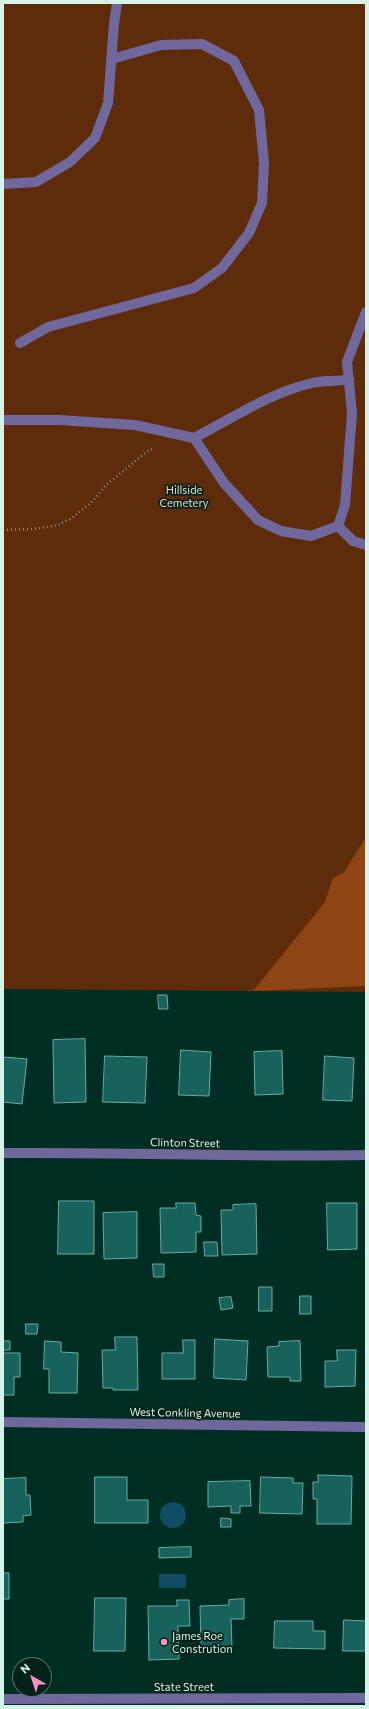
<!DOCTYPE html>
<html>
<head>
<meta charset="utf-8">
<style>
	body { margin:0 }
	#map { position:relative; width:369px; height:1709px; overflow:hidden; background:#002e22; font-family:Commissioner,sans-serif }
	canvas { display:block }
	.frame { position:absolute; inset:0; border:4px solid #d6f3e7; pointer-events:none }
	.north { position:absolute; left:12px; top:1657px; width:40px; height:40px; box-sizing:border-box; background:#042219; border:1px solid #58766b; border-radius:50%; rotate:321deg; font-size:11px; font-weight:700; line-height:16px; text-align:center; color:#d6f3e7 }
	.north::after { content:''; display:block; margin:auto; width:14px; height:18px; background:#fb8fc5; clip-path:polygon(50% 0,100% 100%,50% 72%,0 100%) }
</style>
</head>
<body>
<div id="map">
<canvas width="369" height="1709"></canvas>
<div class="frame"></div>
<div class="north">N</div>
</div>
<script>
const ctx = document.querySelector('canvas').getContext('2d');
ctx.lineJoin = 'round';
function paint(path, color) { ctx.fillStyle = color; ctx.fill(path, 'evenodd'); }
function stroke(path, color, width, dash) { ctx.strokeStyle = color; ctx.lineWidth = width; ctx.lineCap = dash ? 'butt' : 'round'; ctx.setLineDash(dash || []); ctx.stroke(path); }
function write(font, color, halo, rows, align = 'center') {
  ctx.font = font + ' Commissioner,sans-serif'; ctx.lineWidth = 3.5; ctx.setLineDash([]); ctx.textBaseline = 'middle'; ctx.strokeStyle = halo; ctx.fillStyle = color; for (const [text, x, y, turn = 0] of rows) {
    ctx.save(); ctx.translate(x, y); ctx.rotate((+turn || 0) * Math.PI / 180); ctx.textAlign = isNaN(turn) ? turn : align; if (halo) ctx.strokeText(text, 0, 0); ctx.fillText(text, 0, 0); ctx.restore();
  }
}
paint(new Path2D(`
	M3,3H366V992L3,989Z`), '#5e2c0b');
paint(new Path2D(`
	M366,837V986L253,991L325,902L333,878L344,872Z`), '#8f4513');
paint(new Path2D(`
	M160 1515a13 13 0 1 1 26 0a13 13 0 1 1-26 0Z
	M159,1574H186V1588H159Z`), '#0f4b62');
const building = new Path2D(`
	M158,995H167L168,1009H159Z
	M85,1039L86,1102L54,1103L53,1040Z
	M181,1050L211,1052L209,1096L179,1095Z
	M282,1051L283,1094L255,1095L254,1052Z
	M105,1056L147,1057L145,1103L103,1102Z
	M325,1056L354,1058L352,1101L323,1100Z
	M3,1057L27,1059L22,1104L3,1102Z
	M59,1201H94V1254H58Z
	M176,1203H195L196,1215L201,1216V1232H196V1252L161,1253L160,1208H176Z
	M327,1203H357V1249L328,1250Z
	M256,1204L257,1254L222,1255L221,1210H233V1205Z
	M137,1212V1258L104,1259L103,1213Z
	M204,1242H217L218,1256H205Z
	M153,1264H164V1277H154Z
	M259,1287H272V1311H259Z
	M300,1296H311V1314H300Z
	M231,1297L233,1308L221,1310L219,1298Z
	M26,1324H38L37,1334H26Z
	M115,1337H137L138,1390H113V1388H103L102,1350H115Z
	M215,1339L248,1341L246,1380L214,1378Z
	M183,1340H195V1379H162V1353H183Z
	M3,1341H10V1350H3Z
	M45,1341L61,1342V1352L78,1353L77,1393H49V1369H44Z
	M300,1341L301,1381H290V1377H268L267,1347L279,1346V1342Z
	M337,1350H356L355,1386L325,1387V1361H337Z
	M3,1353H20V1377H14V1395H3Z
	M318,1475L352,1476L351,1524H317V1499H313V1482H318Z
	M95,1477H127V1500H148V1523H95Z
	M261,1477L293,1478V1483H303L302,1514L260,1513Z
	M26,1478V1495H30L31,1515L23,1516V1522L3,1523V1479Z
	M250,1481L251,1506H240V1513H231V1506L208,1507V1482Z
	M221,1518L231,1519V1527H221Z
	M191,1547V1557L159,1558V1548Z
	M3,1573H9V1599H3Z
	M95,1598H126L125,1651H94Z
	M244,1599V1619H231L232,1647L201,1648L200,1606L229,1605V1600Z
	M177,1600H189L190,1626H178L179,1659L149,1660L148,1606H177Z
	M344,1620L366,1621V1651H343Z
	M275,1621H313V1631H325V1649L274,1648Z`);
paint(building, '#18625e');
stroke(building, '#69aba6', 1);
stroke(new Path2D(`
	M3,530L33,529L58,525L72,518L93,501L106,485L149,450L155,448`), '#75998d', 2.5, [1, 3]);
stroke(new Path2D(`
	M3,184L36,182L70,162L95,138L108,103L114,24L117,3
	M366,312L347,362L352,413L345,505L338,526L353,541L366,545
	M20,343L48,327L194,288L222,268L249,233L262,203L264,163L259,110L234,61L202,44L161,45L112,59
	M3,420H59L135,425L194,438C233,418 269,393 312,383C324,380 337,382 349,379
	M194,438L224,483L258,520L281,531L311,536L338,526
	M3,1153C124,1152 245,1157 366,1155
	M3,1422L366,1427
	M3,1699L366,1698`), '#6f689c', 10);
for (const [x, y, r, color] of [
	[164,1642,4,"#fb8fc5"]
]) { const dot = new Path2D(); dot.arc(x, y, r, 0, 2 * Math.PI); ctx.fillStyle = color; ctx.fill(dot); stroke(dot, '#042219', 1.5); }
write('11px', '#f1dacf', '#042219', [
	["Hillside",184,490],
	["Cemetery",184,503]
]);
write('11px', '#d6f3e7', '#042219', [
	["Clinton Street",185,1143,1],
	["West Conkling Avenue",185,1413,1],
	["State Street",184,1687]
]);
write('11px', '#d6f3e7', '#042219', [
	["James Roe",172,1636],
	["Constrution",172,1649]
], 'left');
</script>
</body>
</html>
